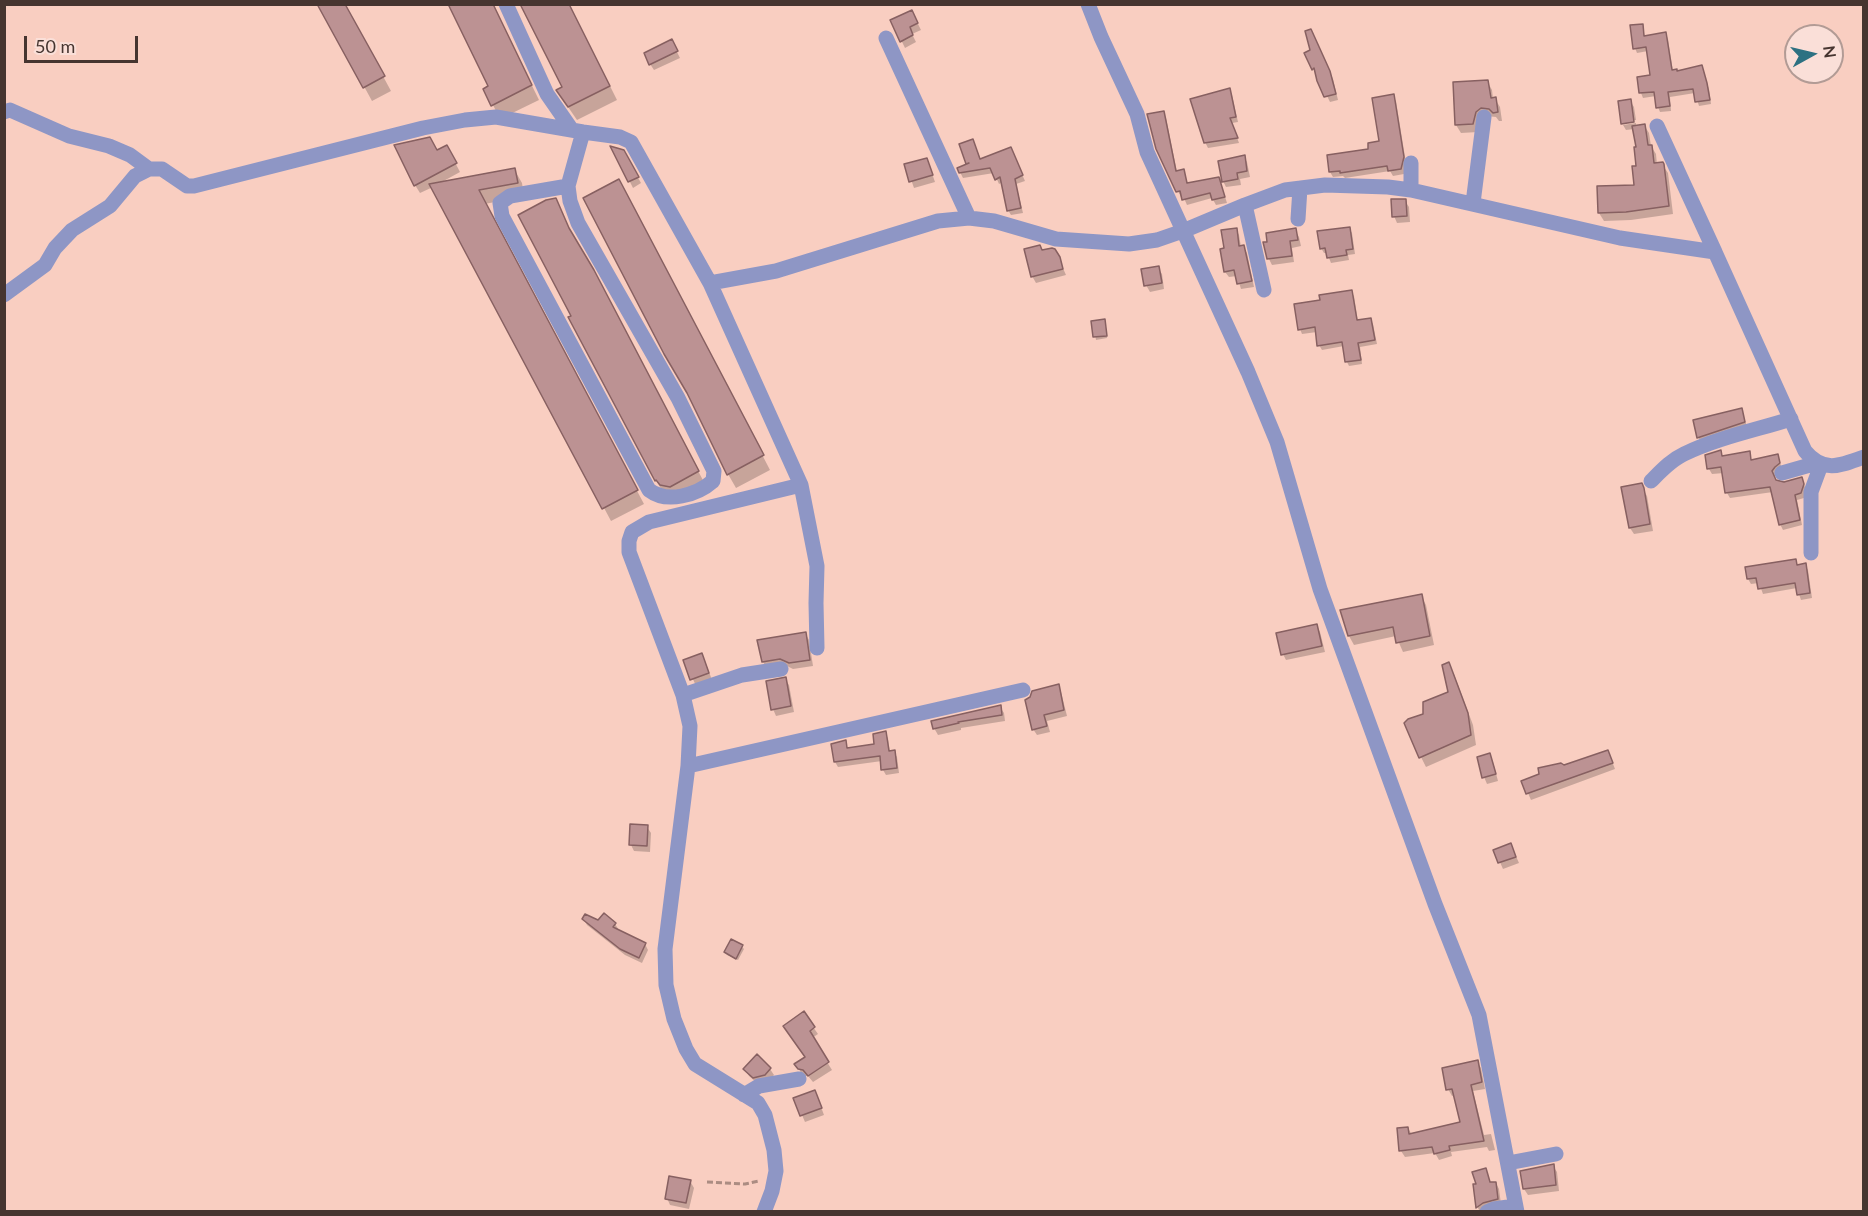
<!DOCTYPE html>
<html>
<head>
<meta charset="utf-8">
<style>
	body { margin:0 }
	#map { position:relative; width:1868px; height:1216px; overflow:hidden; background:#f9cec1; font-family:Lato,sans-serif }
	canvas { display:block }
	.frame { position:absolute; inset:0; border:6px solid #463530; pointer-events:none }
	.north { position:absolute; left:1784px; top:24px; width:60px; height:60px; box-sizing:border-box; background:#fadfd8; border:2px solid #b29b95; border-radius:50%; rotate:82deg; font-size:16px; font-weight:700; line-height:24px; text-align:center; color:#463530 }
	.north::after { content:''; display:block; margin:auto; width:21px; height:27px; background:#2d7182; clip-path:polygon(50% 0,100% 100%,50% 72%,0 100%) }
	.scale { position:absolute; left:24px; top:36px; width:114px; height:27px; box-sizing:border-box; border:3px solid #463530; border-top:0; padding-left:8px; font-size:18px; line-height:21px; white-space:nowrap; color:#463530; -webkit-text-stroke:4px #fadfd8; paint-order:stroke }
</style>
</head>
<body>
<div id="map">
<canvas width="1868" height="1216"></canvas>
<div class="frame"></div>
<div class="north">N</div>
<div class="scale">50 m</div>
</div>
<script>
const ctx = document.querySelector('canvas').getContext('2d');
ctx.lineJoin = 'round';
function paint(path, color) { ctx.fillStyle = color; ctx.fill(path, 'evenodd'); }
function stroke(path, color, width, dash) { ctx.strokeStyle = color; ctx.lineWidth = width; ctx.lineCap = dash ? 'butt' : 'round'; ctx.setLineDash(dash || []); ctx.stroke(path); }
paint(new Path2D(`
	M319,4H344L391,91L372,101Z
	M492,4L539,100L500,119L485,89L490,86Z
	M569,4L617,100L577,120L566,104L564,88Z
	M915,18L921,30L912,34L916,42L905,48L892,21Z
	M1642,25L1645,37L1666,34L1668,39L1673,71L1677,73L1701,67L1709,89L1711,104L1699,106L1695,93L1670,97L1671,111L1660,112L1658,107L1656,96L1643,98L1641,93L1639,78L1652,76L1648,51L1637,53L1635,48Z
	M1314,37L1333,79L1338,100L1330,102L1306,54L1312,51Z
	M675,48L680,58L654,70L650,64Z
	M1487,81L1492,90L1493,99H1495L1500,107L1502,121H1499L1496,117L1486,116L1478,132L1461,133L1456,125Z
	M1229,90L1232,95L1238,122L1232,123L1239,143L1208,148L1205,142Z
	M1393,96L1396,101L1406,163L1404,174L1393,176L1390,171L1345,178L1343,176L1333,177L1330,172L1328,156L1370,150L1380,143Z
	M1630,101L1634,107L1636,120L1623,122V124L1619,102Z
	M1163,113L1166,118L1177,172L1183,170L1188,184L1219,178L1227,203L1216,205L1212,198L1187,205L1183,196L1181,197L1178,191Z
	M1636,123V127L1644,125L1649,133L1651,146L1656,154L1657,165L1662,164L1668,173L1673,214L1631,220L1604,221L1599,213L1636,186L1637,148L1634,129L1626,130L1623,125Z
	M973,141L981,160L1013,154L1025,181L1016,184L1023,213L1011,215L1008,210L1003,182L999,184L994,173L963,178L960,172L969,165Z
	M447,147L460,172L440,183L514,169L522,183L524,196L485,204L644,504L611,521L433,187L420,193L415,185L437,152Z
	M613,148L623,151L641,183L633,188Z
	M1244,157L1247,162L1250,177L1240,179L1241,185L1226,187L1223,181Z
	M927,159L935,182L914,188L906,165Z
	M627,194L770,470L736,488L728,474Z
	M555,200L577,243L601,286L706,486L664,494L656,480L573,317Z
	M1405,201L1409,207L1410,222L1397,223L1394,216Z
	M1349,228L1352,233L1355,254L1348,255L1349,260L1331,263L1327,253H1324L1321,248Z
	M1236,229L1239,235L1241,247H1243L1247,253L1254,287L1241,289L1237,276L1229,277L1225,272V250Z
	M1295,230L1299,237L1301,246L1292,248L1294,262L1272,265L1269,259Z
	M1042,252L1058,257L1066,275L1036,283L1032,276Z
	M1158,268L1162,274L1164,289L1150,292L1146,285Z
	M1351,292L1354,296L1358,321L1370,320L1373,324L1377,344L1360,347L1362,364L1349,366L1347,362L1344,346L1322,350L1319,345L1317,332L1302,334L1300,329L1322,301Z
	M1104,320L1107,338L1096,340L1093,322Z
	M1741,410L1748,429L1702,444L1698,437Z
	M1720,452L1723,457L1749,453L1752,461L1778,456L1782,469L1777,472L1775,478L1776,482L1784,484L1801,479L1804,484L1806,490L1804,498L1797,500L1802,525L1783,530L1780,524L1773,492L1730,498L1727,493L1724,473L1712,474L1709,469L1707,456Z
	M1641,485L1647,496L1653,531L1634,534L1630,528Z
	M1795,560L1798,566L1805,565L1808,570L1812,598L1801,600L1797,588L1763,594L1759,583L1751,584L1748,579L1747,569Z
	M1421,596L1426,605L1434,645L1403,652L1396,636L1354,645L1349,636Z
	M1316,625L1320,632L1325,652L1286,660L1283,654Z
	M805,633L809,640L813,666L793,669L785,665L767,668L763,662Z
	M685,661H705L712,680L696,686Z
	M1448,664L1454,674L1473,725L1476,745L1426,767L1421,757L1425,716L1450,693Z
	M785,679L789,685L794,712L776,716L773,709Z
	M1058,686L1061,692L1067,716L1047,721L1050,732L1037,735L1033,729Z
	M1000,707L1004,713L1005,721L961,728V730L938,735L934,728Z
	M885,733L888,738L890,752H894L897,757L899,773L886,775L883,770L882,761L838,767L835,762L845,742L848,749L876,745Z
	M1608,751L1615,769L1531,800L1523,782Z
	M1489,755L1493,762L1498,781L1487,784L1484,777Z
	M647,827L651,833L650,852L634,851L631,845Z
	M1511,845L1519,863L1503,869L1495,851Z
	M584,919L615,924L619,930L645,944L648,950L642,963L625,955L587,925Z
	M742,947L744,949L738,960L727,955L725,952Z
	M803,1013L818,1034L812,1038L832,1070L813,1082L808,1076H803L796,1064L806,1058Z
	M1477,1062L1481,1068L1485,1089L1473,1091L1484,1135L1491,1134L1495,1150L1489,1151L1487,1147L1451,1152L1452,1156L1439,1160L1435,1153L1405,1157L1401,1151L1398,1129L1408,1128L1412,1135L1461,1124L1455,1095L1452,1096L1448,1089Z
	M745,1069H770L774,1075L768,1081L758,1084L749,1076Z
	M795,1099H818L824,1115L805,1122Z
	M1553,1166L1557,1172L1559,1191L1528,1195L1524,1189Z
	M1485,1170L1491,1184L1496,1183L1499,1189L1501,1204L1480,1212L1478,1208L1475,1186Z
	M690,1181L694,1188L689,1209L670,1205L667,1198Z`), '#0003');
const building = new Path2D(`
	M317,4H345L385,76L363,88Z
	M448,4H493L532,85L491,106L483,89L488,86Z
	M520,4H569L610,86L568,107L556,90L562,87Z
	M912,10L918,23L910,27L913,35L900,42L890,20Z
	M1643,24L1644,36L1666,32L1672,70L1677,69V71L1702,65L1707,83L1710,100L1695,102L1693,89L1668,92L1670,106L1656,108L1654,92L1639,93L1637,77L1650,75L1646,47L1633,49L1630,25Z
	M1311,29L1330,71L1336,94L1324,97L1317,81L1314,68L1312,70L1304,53L1310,50L1305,31Z
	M672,39L678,51L649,65L644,53Z
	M1488,80L1491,98L1496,97L1498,112L1493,113L1489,109L1481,108L1476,112L1473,124L1455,125L1453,82Z
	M1230,88L1236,117L1230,118L1238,138L1204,143L1190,99Z
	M1394,94L1404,157L1401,169L1388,171L1387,166L1340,173V171L1329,172L1327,155L1368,149V143L1379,141L1372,98Z
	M1631,99L1634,122L1621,124L1618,101Z
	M1164,111L1176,171L1184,169L1187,183L1219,177L1225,197L1212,200L1210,193L1182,200L1180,191L1176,192L1156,149L1147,114Z
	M1645,124L1648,145H1652L1654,163L1663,162L1664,164L1669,206L1626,212L1598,213L1597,186L1634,185L1632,166H1636L1634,147H1636L1632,126Z
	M430,137L437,150L447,145L457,163L414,186L394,145Z
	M973,139L980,159L1011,147L1023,175L1015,179L1021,208L1007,211L1000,177L995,180L990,168L959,173L957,168L969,163L966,164L959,144Z
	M610,146L624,150L639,177L628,182Z
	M1245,155L1247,171L1237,173L1238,179L1222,182L1218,161Z
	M927,158L933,175L909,182L904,164Z
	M515,168L518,183L479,190L638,490L602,509L429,184Z
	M619,179L764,455L727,475L687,393L664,354L583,198Z
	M556,198L569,228L594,270L699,471L670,487L660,485L656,480L655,481L568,317L571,316L518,215L546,200Z
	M1391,199H1406L1407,216L1392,217Z
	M1350,227L1353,249L1346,250L1347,255L1327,258L1325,248L1320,249L1317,231Z
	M1237,228L1239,246L1244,245L1252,281L1237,284L1234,270L1224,272L1220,249L1224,248L1221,230Z
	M1296,228L1298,240L1290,241L1292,256L1267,259L1263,242H1267L1266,233Z
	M1040,245L1042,250L1052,248L1055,249L1060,257L1063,269L1031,277L1024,249Z
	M1159,266L1162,283L1144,286L1141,269Z
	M1352,290L1357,320L1371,318L1375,340L1358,343L1361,360L1345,362L1342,342L1317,346L1315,327L1298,330L1294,304L1320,300L1319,295Z
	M1105,319L1107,336L1093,337L1091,321Z
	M1742,408L1745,422L1697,438L1693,420Z
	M1721,450L1722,456L1750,451L1751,460L1778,454L1780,463L1775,467L1772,471L1776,480L1784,482L1802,477L1804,484L1801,493L1795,495L1800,520L1779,525L1770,487L1725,493L1721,467L1707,469L1705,455Z
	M1642,483L1644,488L1650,524L1629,528L1621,487Z
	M1796,559L1797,565L1806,563L1810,593L1797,595L1795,583L1758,589L1756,578L1747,579L1745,567Z
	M1422,594L1430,636L1396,643L1393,627L1348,636L1340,610Z
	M1317,624L1322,646L1281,655L1276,633Z
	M806,632L810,660L789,663L780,659L762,662L757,640Z
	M702,653L709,673L690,680L683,660Z
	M1449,662L1468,713L1471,735L1419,758L1404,723L1408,719L1423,714V702L1448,692L1442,665Z
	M786,677L791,706L771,710L766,681Z
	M1059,684L1064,710L1044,715L1047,726L1032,730L1025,700L1030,697L1032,691Z
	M1001,705L1002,715L958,722L959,723L933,729L931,721Z
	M886,731L889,751L895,750L897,768L881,770L880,756L834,762L831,744L846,740L847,748L874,744L873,734Z
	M1608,750L1613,763L1526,794L1521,781L1539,774L1538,768L1561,763L1564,765Z
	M1490,753L1496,774L1482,778L1477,757Z
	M630,824L648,825L647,846L629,845Z
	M1511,843L1516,857L1498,863L1493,850Z
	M604,913L616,923L613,927L646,943L639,958L620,949L582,919L585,914L598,920Z
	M731,939L743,945L736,959L724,952Z
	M804,1011L815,1027L810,1031L829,1062L808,1076L803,1070L798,1069L794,1064L805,1057L783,1026Z
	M757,1054L771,1068L765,1075L753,1078L743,1069Z
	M1478,1060L1482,1082L1471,1085L1484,1141L1449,1146L1450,1150L1434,1154L1432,1147L1399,1151L1397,1128L1408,1127L1409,1134L1460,1122L1452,1089L1446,1090L1442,1068Z
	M815,1090L822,1108L800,1116L793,1098Z
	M1554,1164L1556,1185L1523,1189L1520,1171Z
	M1486,1168L1490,1182H1496L1498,1199L1483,1203L1476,1208L1473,1184H1476L1472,1172Z
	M669,1176L691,1180L686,1203L665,1199Z`);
paint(building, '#bc9293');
stroke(building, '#876061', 1.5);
stroke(new Path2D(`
	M707,1182L745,1184L759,1181`), '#ab8c82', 3, [6, 3]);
stroke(new Path2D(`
	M506,4L547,94L572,130
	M1088,4L1101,37L1137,114L1147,152L1248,372L1277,442L1320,589L1435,904L1479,1015L1517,1212
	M886,38L969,218
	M4,112L10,110L69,136L109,146L130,155L149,169
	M1657,126L1715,252
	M568,186L510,196L500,203L502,216L649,490C667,504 697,495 713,481L714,471L678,398L578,223L570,201L568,186L583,132
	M1411,190V163
	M1473,203L1484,117
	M1245,205L1264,290
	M1298,219L1300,188
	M710,283L801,485L649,522L632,532L629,541V552L683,695L690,726L688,766L665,949L666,985L674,1019L686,1049L695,1064L758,1103L765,1115L774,1150L776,1171L772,1191L764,1212
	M4,295L45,265L55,248L72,230L110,206L135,176L149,169H162L187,186H194L423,128L465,120L496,117L583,132L620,137L631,142L710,283L776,271L938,221L969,218L994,221L1056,239L1129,244L1157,240L1183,231L1245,205L1285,190L1325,185L1388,187L1411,190L1620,238L1715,252L1805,451C1823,473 1840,466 1864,457
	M1782,473L1817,463
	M1651,481C1661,471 1671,460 1684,454C1717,438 1756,430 1791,419
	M801,485L817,566L816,603L817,648
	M1811,553V492L1821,465
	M683,695L742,675L781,669
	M688,766L1023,690
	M744,1095L759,1086L799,1079
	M1508,1163L1556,1154
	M1487,1212L1494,1209L1515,1206`), '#8e96c5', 15);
</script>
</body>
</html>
